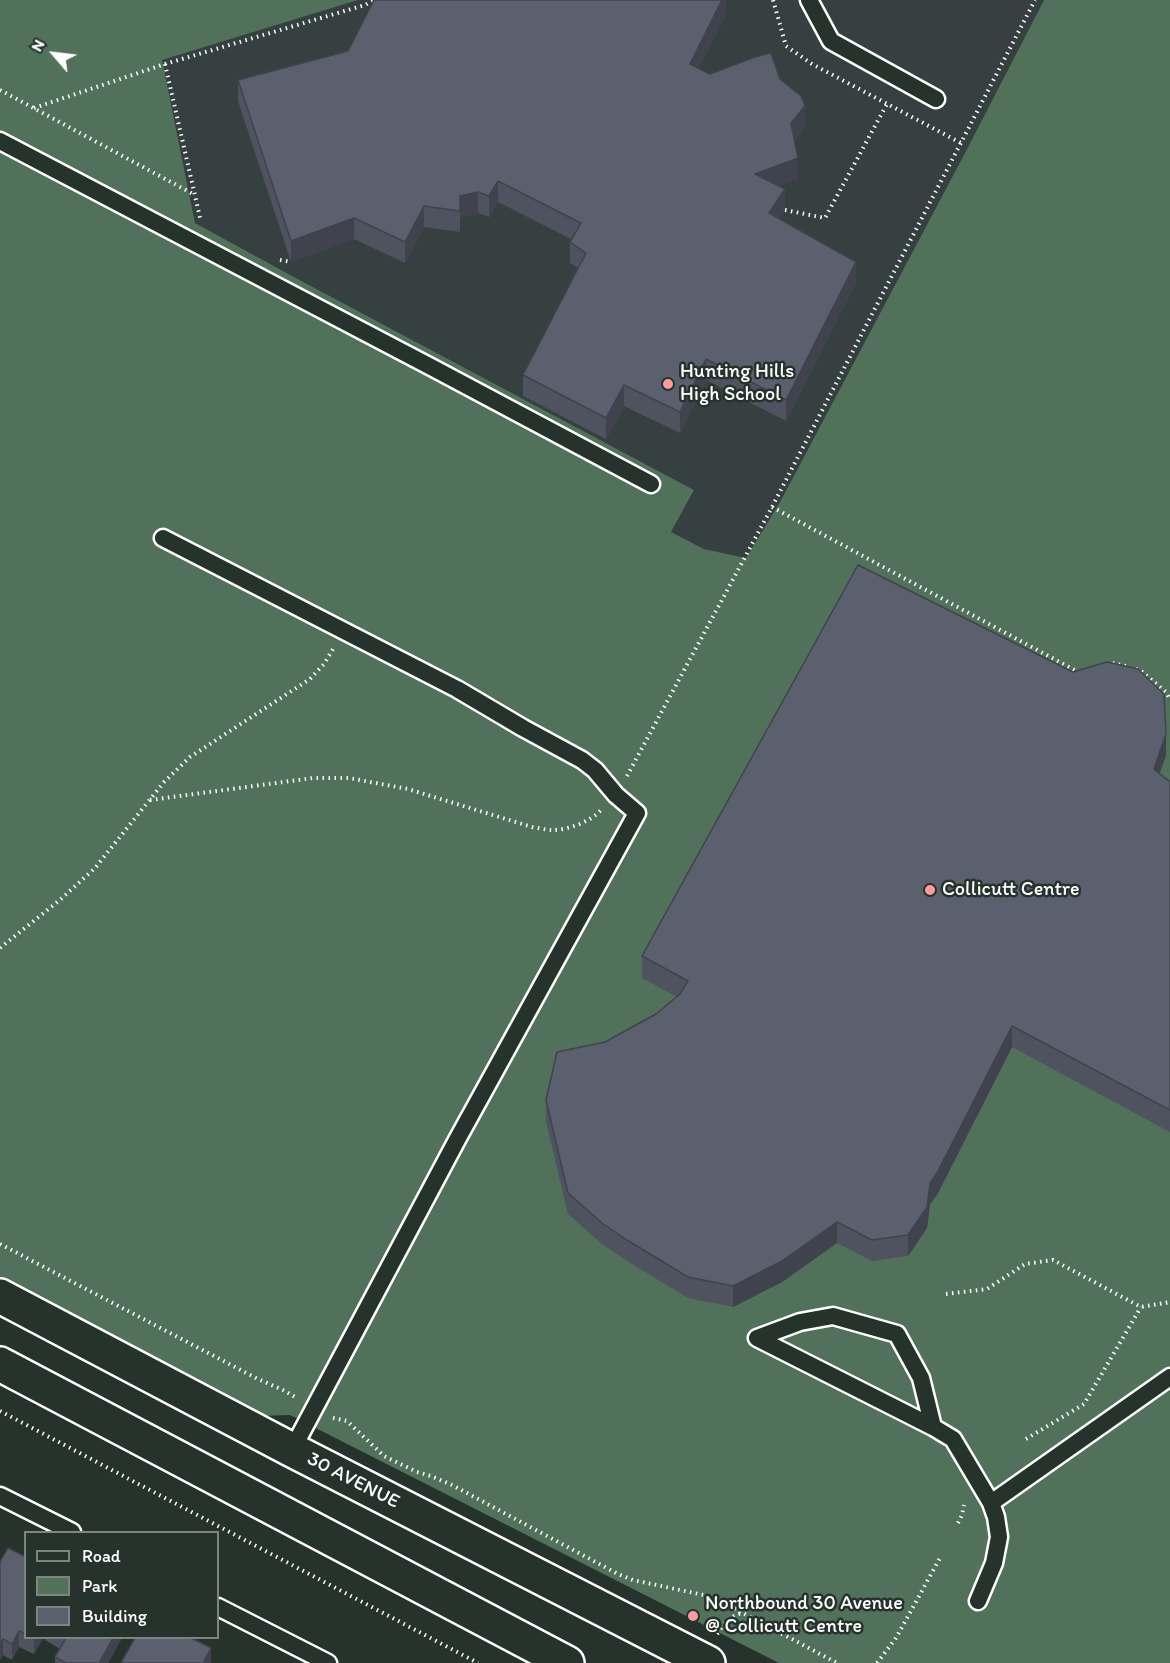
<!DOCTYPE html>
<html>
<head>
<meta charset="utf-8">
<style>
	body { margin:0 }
	#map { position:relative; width:1170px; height:1663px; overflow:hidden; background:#26332d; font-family:Itim,sans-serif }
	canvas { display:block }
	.legend { position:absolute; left:24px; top:1531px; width:195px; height:108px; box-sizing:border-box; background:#26332d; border:2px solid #7d8581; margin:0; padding:8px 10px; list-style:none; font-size:18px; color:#fff }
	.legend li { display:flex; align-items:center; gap:12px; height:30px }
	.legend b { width:30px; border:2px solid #7d8581 }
	.north { position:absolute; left:24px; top:24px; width:60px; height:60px; -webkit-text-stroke:4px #26332d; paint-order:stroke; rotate:298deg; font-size:16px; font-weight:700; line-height:24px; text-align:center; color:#fff }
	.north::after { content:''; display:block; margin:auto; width:21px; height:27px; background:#fff; clip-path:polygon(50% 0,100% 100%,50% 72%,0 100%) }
</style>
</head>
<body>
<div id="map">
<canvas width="1170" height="1663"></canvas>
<ul class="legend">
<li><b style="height:8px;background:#26332d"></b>Road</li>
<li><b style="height:16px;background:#51715a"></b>Park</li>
<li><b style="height:16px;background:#5b606e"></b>Building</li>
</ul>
<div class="north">N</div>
</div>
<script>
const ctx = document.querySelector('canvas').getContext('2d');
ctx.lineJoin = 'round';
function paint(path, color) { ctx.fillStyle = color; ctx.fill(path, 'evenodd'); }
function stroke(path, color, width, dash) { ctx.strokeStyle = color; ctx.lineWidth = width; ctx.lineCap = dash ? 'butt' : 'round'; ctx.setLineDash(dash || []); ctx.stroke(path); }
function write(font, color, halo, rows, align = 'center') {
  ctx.font = font + ' Itim,sans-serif'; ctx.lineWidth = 5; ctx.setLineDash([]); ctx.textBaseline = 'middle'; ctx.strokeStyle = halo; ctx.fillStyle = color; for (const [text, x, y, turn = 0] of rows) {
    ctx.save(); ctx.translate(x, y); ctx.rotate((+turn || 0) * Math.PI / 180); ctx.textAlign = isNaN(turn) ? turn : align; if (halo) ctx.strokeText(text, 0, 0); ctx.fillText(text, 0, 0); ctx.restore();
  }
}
paint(new Path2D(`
	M358,0H1044L966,151L780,502L746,558L704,549L671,532L694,490L294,277L195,223L161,60Z`), '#364040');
paint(new Path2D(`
	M0,0H358L162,60L195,223L294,277L694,490L671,532L704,549L746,558L780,502L966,151L1044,0H1170V1663H779L290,1415L258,1416L0,1279Z`), '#51715a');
const service = new Path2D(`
	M809,0L831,41L936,99
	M0,141L433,368L651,484
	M163,538L457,689L523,728L582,760L595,770L616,795L637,813L458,1138L292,1450
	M757,1338L933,1427L953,1439L991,1503L996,1517L999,1537L994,1563L978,1601
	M757,1338L800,1322L833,1316L897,1334L921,1378L933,1427
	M0,1496L72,1532
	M991,1503L1170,1377
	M218,1607L328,1663`);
const secondary = new Path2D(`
	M0,1296L292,1450L708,1663
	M0,1364L567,1663`);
stroke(service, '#fff', 21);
stroke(secondary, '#fff', 38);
stroke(new Path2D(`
	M773,0L786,46L812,64L961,143
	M165,64L201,222
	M0,90L195,195
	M34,108L165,64L365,5L374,0
	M785,210L825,218L887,104
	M280,260L291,262
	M772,507L1080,673
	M1107,665L1112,663L1126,666
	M1136,669L1140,670L1167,693L1170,700
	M627,776L772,507L1035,0
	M150,800L313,778H349L408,789L532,827C539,828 546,830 552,830C568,830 590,822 601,810
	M0,948L61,899L95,868L164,782L190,757L310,679L324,664L333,649
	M0,1244L256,1378L285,1391L295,1397
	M946,1294L987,1289L1025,1264L1053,1260L1141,1307L1170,1302
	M0,1411L478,1663
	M333,1418L347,1421L384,1456L417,1472L431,1476L452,1485L618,1574L633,1580L713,1597L743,1613
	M1026,1439L1084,1404L1141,1307
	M958,1523L962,1515L964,1505
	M717,1634C724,1624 730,1615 743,1613L837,1663
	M877,1663L896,1638L940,1558`), '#fff', 4, [1.5, 4.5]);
stroke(service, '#26332d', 16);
stroke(secondary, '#26332d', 33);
paint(new Path2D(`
	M726,0V15L698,69L710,74L780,79L805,127L794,141L798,179L779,186L785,210L779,219L856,283L786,421L706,380L680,433L624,406L606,439L523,396V375L578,268L570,263V242L571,239L498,202L489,217L478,213L460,217V232L424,227L405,263L354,239L291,262L238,101V80Z
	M1166,755L1159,774L1170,781V1132L1012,1047L937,1195L930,1204L927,1228L908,1256L872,1261L837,1243L782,1282L733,1307L688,1298L627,1261L602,1244L568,1214L546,1122V1100L605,1042L656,1014L677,997L642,978V956Z
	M26,1557V1638H43L34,1654L19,1647L12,1660L3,1655L0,1660V1562Z
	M45,1638H122L108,1663H55V1657L60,1649L45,1640Z`), '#4e535f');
paint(new Path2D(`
	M722,0H726V15L690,86V64Z
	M805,106V127L791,145V123Z
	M798,158V179L755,195V174Z
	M498,181V202L489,217V196Z
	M785,189V210L769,234V213Z
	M478,192V213L460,217V196Z
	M424,206V227L405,263V242Z
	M354,218V239L291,262V241Z
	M856,262V283L786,421V400Z
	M706,359V380L680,433V412Z
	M624,385V406L606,439V418Z
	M1166,734V755L1154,790V769Z
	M1012,1026V1047L937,1195L930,1204L927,1228L908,1256V1235L930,1183Z
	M837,1222V1243L782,1282L733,1307V1286Z
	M19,1631V1647L12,1660V1644Z
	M34,1638H43L34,1654Z
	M113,1638H122L108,1663H99Z
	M3,1639V1655L0,1660V1644Z
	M211,1648V1663H203Z`), '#40434d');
const building = new Path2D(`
	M374,0H722L690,64L710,74L755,57L771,53L780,79L801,96L805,106L791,123L798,158L755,174L785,189L769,213L856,262L786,400L706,359L680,412L624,385L606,418L523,375L586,253L570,242L581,223L498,181L489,196L478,192L460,196V211L424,206L405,242L354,218L291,241L238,80L348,51Z
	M858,565L1073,672L1107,662L1138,669L1164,694L1166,734L1154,769L1166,779L1170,781V1110L1012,1026L937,1173L930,1183L927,1207L908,1235L872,1240L837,1222L782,1261L733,1286L688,1277L627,1240L602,1223L568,1193L546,1100L557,1052L605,1042L656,1014L680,994L688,981L642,956Z
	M8,1548L26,1557V1634L19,1631L12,1644L3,1639L0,1644V1562Z
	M66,1638H113L99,1663H66L55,1657Z
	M135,1638H191L211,1648L203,1663H121Z`);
paint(building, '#5b606e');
stroke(building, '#40434d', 1.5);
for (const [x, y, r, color] of [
	[668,384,6,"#ff9aa2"],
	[930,890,6,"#ff9aa2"],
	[693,1616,6,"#ff9aa2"]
]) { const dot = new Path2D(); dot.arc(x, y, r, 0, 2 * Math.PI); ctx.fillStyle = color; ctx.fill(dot); stroke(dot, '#26332d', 2); }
write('20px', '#fff', '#26332d', [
	["Hunting Hills",680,372],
	["High School",680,395],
	["Collicutt Centre",942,890],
	["Northbound 30 Avenue",705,1604],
	["@ Collicutt Centre",705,1627]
], 'left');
write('20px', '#fff', '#26332d', [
	["30 AVENUE",353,1481,27]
]);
</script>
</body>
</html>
